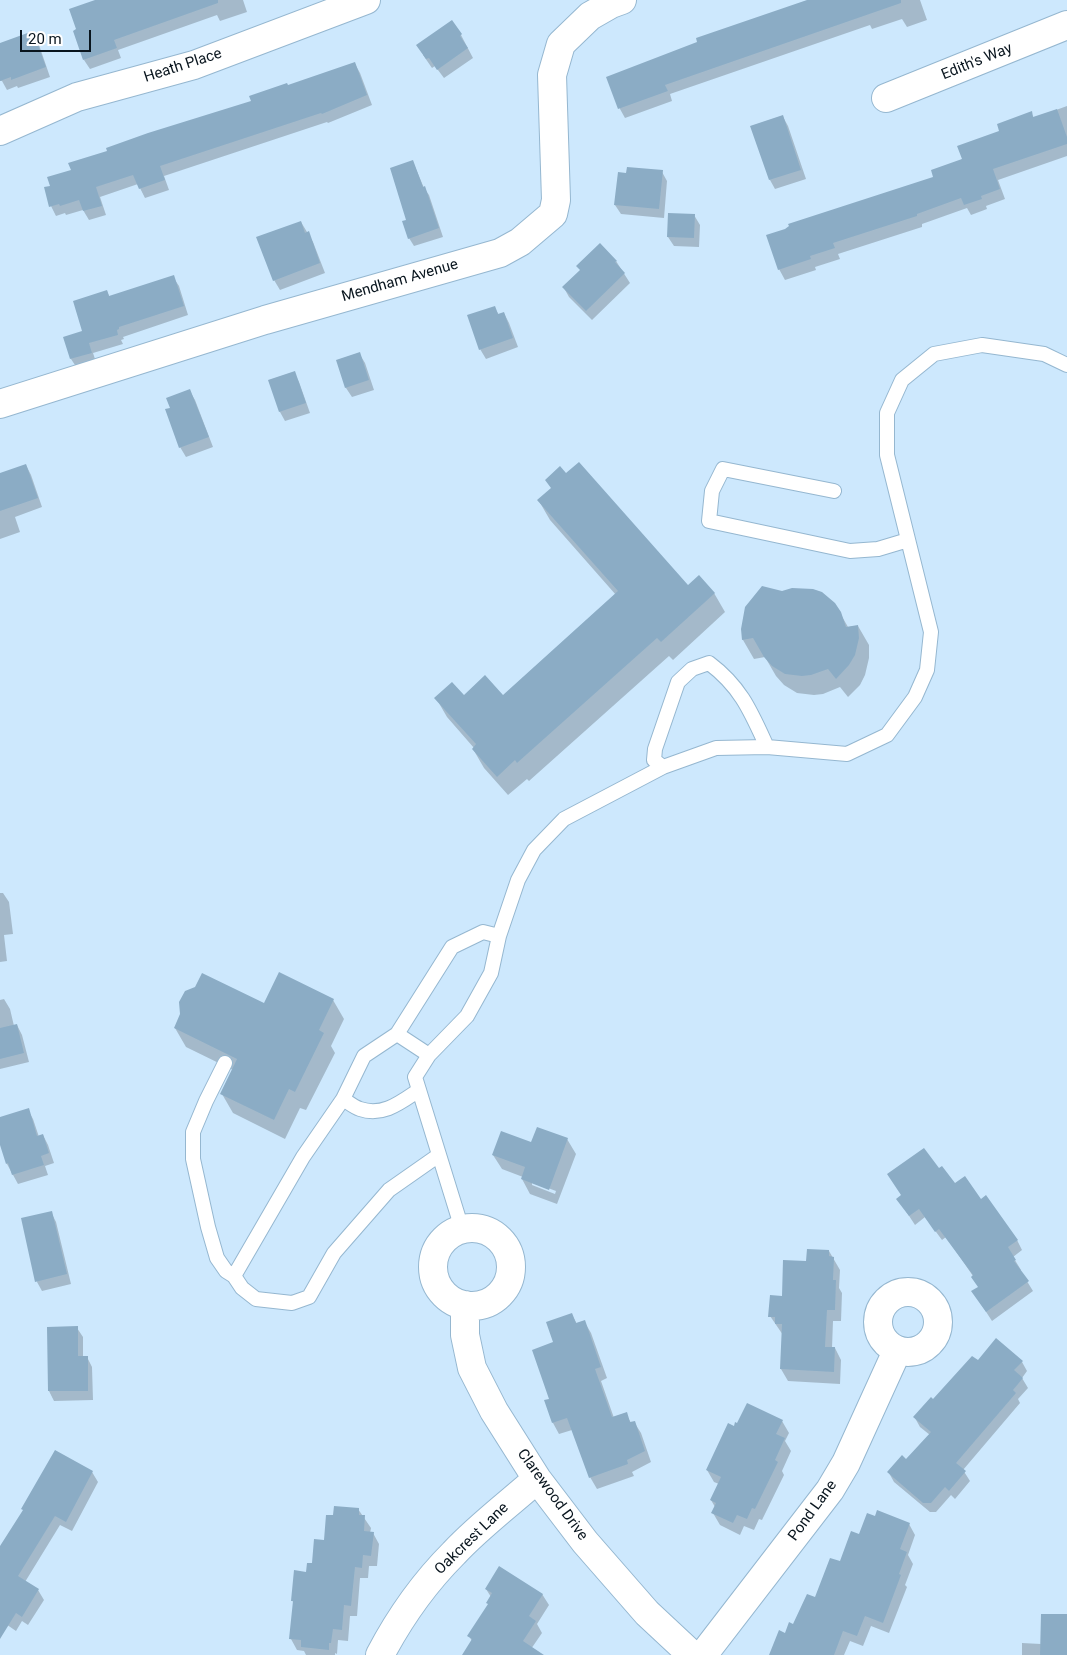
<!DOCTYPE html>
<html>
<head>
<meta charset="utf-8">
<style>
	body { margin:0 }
	#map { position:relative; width:1067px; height:1655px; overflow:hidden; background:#cde8fd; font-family:Roboto,sans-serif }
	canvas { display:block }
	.scale { position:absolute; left:20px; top:30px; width:71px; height:22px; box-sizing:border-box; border:2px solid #09151e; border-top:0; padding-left:6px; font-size:15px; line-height:18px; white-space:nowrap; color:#09151e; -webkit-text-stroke:4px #fff; paint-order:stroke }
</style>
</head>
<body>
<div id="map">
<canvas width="1067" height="1655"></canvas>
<div class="scale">20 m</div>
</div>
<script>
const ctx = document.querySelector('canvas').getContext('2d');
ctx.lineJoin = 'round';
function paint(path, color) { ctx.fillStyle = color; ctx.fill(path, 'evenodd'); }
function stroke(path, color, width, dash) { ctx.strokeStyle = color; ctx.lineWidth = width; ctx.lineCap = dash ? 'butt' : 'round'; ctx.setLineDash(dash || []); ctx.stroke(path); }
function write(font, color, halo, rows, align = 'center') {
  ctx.font = font + ' Roboto,sans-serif'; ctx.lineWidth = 5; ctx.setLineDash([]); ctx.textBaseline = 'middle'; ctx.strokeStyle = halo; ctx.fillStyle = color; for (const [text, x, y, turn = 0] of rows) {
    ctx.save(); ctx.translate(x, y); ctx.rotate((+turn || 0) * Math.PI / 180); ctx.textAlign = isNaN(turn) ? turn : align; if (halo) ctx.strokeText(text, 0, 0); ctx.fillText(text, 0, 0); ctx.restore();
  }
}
paint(new Path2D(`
	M108,0H243L247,12L220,21L217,15L118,50L121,58L90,69L84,60Z
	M810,0H920L927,20L907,27L902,19L872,29L870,25L670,94L672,101L625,118L620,109L608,78Z
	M451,21L461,35L473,58L444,78L435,66L432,68L423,55Z
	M32,33L38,42L50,77L18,88L17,86L7,90L2,81H0V44Z
	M355,64L360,73L372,105L328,123L327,122L164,176L169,190L145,198L138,184L100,197L106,215L89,220L83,210L66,215L65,213L56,216L51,206L52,186L72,171L109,151L252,102L288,86Z
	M1067,106V156L998,180L1005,199L986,206L987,209L971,215L967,208L922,224V227L838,254L840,259L815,267L816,270L785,280L779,269L935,178L1001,132L1031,113L1034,118Z
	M783,117L788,126L806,179L775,189L770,180L752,127Z
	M413,162L424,188L429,195L443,237L414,246L409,238L407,221Z
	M662,172L667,181L664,218L621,214L615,205Z
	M694,215L700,225L699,247L674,246L668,237Z
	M301,222L313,242L325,273L280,290L274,280Z
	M616,261L630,283L592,320L569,297L564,288Z
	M173,277L179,286L188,315L123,337L124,339L121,340L123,344L93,353L96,362L77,368L71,359L65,338L84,332L107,291L110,298Z
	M494,307L499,315L504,313L509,323L518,347L486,359L480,349Z
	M359,353L365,363L374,390L352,397L346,388L338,360Z
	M294,372L299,382L310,413L285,421L280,412L269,381Z
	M189,390L195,400L213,447L186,457L180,447L171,408Z
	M26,465L31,475L42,507L15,517L20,532L0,539V474Z
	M546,480L688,586L714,593L725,612L673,660L669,656L529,781L527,779L508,795L484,768L473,749L474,748L447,717L436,698L503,696L616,595L550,520L539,501L552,489Z
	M840,613L848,627L858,626L869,645V658L865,675L860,685L848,697L840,687L823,694L814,695L797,693L784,685L776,676L765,657L754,659L743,640V629Z
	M0,893H3L9,902L13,934L4,935L7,961L0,962Z
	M4,999L10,1009L14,1026L17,1025L22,1035L29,1062L0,1069V1000Z
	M333,1000L344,1019L331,1046L335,1053L306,1110L300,1108L285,1139L233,1113L222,1094L233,1070L186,1047L175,1028L265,1005Z
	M28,1110L33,1119L39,1137L43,1135L48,1145L54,1163L45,1166L48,1175L18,1184L7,1164L2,1147L0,1118Z
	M567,1139L576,1154L557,1204L530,1194L522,1179L523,1177L502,1169L493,1155L532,1144ZM532,1182L556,1191L555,1194L532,1185Z
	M939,1170L955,1184L981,1200L1017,1240L1022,1250L1013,1257L1021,1270H1020L1033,1291L992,1321L979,1301V1288L973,1276L946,1237L942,1240L925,1217L915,1225L898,1199Z
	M51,1212L56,1222L71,1284L42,1291L37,1282Z
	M829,1251L840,1270L839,1288L842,1293L841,1321H833L832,1348H835L841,1360L840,1384L788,1381L781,1369L783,1335L770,1316L807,1262Z
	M572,1315L577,1324L584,1321L591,1333L607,1378L601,1381L614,1418L626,1414L631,1423L634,1422L641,1433L651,1462L632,1472L634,1476L597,1489L590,1477L572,1430L559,1434L553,1423L551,1399L555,1343Z
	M48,1328H77L83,1337V1357H87L92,1367L93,1400L54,1401L49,1391Z
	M978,1362H1022L1027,1371L1022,1378L1028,1388L1018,1399L1020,1403L963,1470L970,1481L955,1499L951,1495L936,1512H930L894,1482L889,1473L907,1461L930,1435L920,1427L915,1418Z
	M782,1421L789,1433L785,1441L791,1451L782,1471L784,1475L762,1520L759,1519L754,1530L744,1526L740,1535L720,1525L713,1513L715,1507L711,1500L719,1484L714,1482L707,1470L734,1428Z
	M92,1472L98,1482L72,1531L60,1525L25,1582L38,1590L44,1600L28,1625L22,1621L16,1631L0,1620V1549L24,1511Z
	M358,1509L371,1528L370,1533H373L379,1544L377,1566H369L368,1578H360L357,1616H350L348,1641L338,1640L337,1654L335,1653V1655H306L304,1651L297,1650L291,1639L294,1604L292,1600L325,1541L334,1517Z
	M909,1524L915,1535L908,1555L913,1564L905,1585L907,1587L889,1633L871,1626L863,1646L850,1641L844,1655H771L786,1634L816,1598L859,1535Z
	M486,1589L542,1594L549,1605L537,1624L542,1633L531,1649L535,1655H463L472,1641L469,1636L489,1605L491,1597Z
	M1067,1615V1655H1022V1643L1041,1644Z`), '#0003');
paint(new Path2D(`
	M95,0H218V3L114,40L117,48L83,60L73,31L76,29L69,9Z
	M807,0H901V3L665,85L668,91L618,109L606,77L697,42L696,38Z
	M452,20L462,34L460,36L468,48L437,70L429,58L426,59L416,45Z
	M33,31L46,67L11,80V77L0,81V43Z
	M355,62L367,95L322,114L321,113L160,166L165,180L139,189L133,175L96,187L102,206L83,211L79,200L60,206L59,204L49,207L44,187L50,186L47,177L71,170L68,163L107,151L106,148L148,133L251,101L249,96L287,83L288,85Z
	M1057,109L1067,137V144L993,169L1000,189L981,196L982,199L964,205L961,198L917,214V216L833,243L835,248L810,256L811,259L778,270L766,235L785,229L789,226L788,224L933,177L931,170L962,159L957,146L999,131L997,124L1032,111L1033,117Z
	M783,115L801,170L769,180L750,126Z
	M413,160L423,187L425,186L439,228L408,239L402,221L406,220L390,168Z
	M627,167L663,170L659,209L614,205L618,172L626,173Z
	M668,213L695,214L694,238L667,237Z
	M301,221L305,233L309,231L320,263L273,281L256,237Z
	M600,243L617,261L615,262L625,273L586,311L562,287L580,270L576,266Z
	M174,275L184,306L119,327V329L117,330L118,335L89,343L92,353L70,359L63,337L82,331L73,301L107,290L109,296Z
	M495,306L498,314L504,312L513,338L479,350L467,315Z
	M360,352L369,380L345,388L336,360Z
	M295,371L306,403L279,412L268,380Z
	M190,389L209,437L179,448L165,409L170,408L166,398Z
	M579,462L688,585L699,575L715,593L661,642L657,638L517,763L515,760L497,777L472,749L476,744L434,698L452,682L464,695L485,675L503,695L618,591L537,500L551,488L545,480L560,466L566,473Z
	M26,464L38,498L0,511V473Z
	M762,586L782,591L792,588L813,589L822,592L835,603L841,612L846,627L858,625L859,638L855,655L849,665L836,679L828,669L811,675L802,676L785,674L772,666L764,657L753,638L742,640L741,629L745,607Z
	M279,972L334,999L319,1030L324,1033L295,1092L289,1089L274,1120L220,1094L237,1059L174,1028L180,1014L179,1002L185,991L195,987L202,973L264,1003Z
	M17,1024L24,1053L0,1059V1028Z
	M29,1108L37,1136L43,1134L49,1153L41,1156L44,1165L12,1175L8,1163L6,1164L0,1145V1117Z
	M537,1127L568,1138L549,1190L521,1179L525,1167L492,1155L501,1131L531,1142Z
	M924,1148L939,1168L942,1166L955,1183L965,1176L981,1199L986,1195L1018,1240L1008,1247L1016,1260L1014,1261L1029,1281L986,1312L971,1291L978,1287L971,1277L973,1275L939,1229L935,1232L919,1209L909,1216L896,1199L901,1195L887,1174Z
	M52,1211L67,1274L35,1282L21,1218Z
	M807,1249L829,1250V1256L834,1257L833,1280H836L835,1310H827L825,1347H835L834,1372L780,1369L782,1324H775V1317H768L770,1295L782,1296L783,1260L806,1261Z
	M572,1313L576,1323L585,1320L601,1367L595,1369L612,1417L627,1412L630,1422L635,1421L645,1451L627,1460L628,1464L589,1478L567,1418L552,1423L544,1400L549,1399L532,1350L553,1342L546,1322Z
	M78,1326V1356H88V1391H48L47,1327Z
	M996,1338L1023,1361L1014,1370L1023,1378L1013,1390L1016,1393L956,1463L966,1471L949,1491L945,1487L931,1503H923L887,1472L902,1455L906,1459L931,1432L913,1417L931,1397L933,1399L972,1356L978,1360Z
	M747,1403L783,1420L776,1434L785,1438L775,1460L778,1462L755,1509L752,1508L747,1519L737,1515L733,1523L711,1513L716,1503L710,1500L721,1477L706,1470L728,1423L734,1426L735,1422L737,1423Z
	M55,1450L93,1471L66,1522L55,1516L18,1576L39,1589L22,1617L16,1613L0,1639V1546L23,1510L21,1509Z
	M334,1506L359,1508V1515H365L364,1531L374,1532L371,1556L363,1555L362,1568L355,1567L351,1606L344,1605L342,1630L333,1629L331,1643H329V1650L301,1647V1640L289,1639L293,1601H291L294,1570L306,1572L307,1563H312L314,1539L324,1540L326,1515H333Z
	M877,1510L910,1523L900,1549L907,1552L899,1574L901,1575L883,1623L865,1616L857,1636L843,1631L834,1655H769L779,1630L785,1633L789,1622L793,1624L807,1594L815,1597L830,1558L840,1561L851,1531L859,1534L867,1513L875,1516Z
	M499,1566L543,1594L529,1616L536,1621L523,1641L544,1655H462L472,1639L467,1636L488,1604L486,1603L492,1593L485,1589Z
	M1041,1614H1067V1655H1040Z`), '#8bacc5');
const lane = new Path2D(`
	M834,491L723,469L712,491L709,521L850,551L878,549L908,540
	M767,747C751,712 741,687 709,663L692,669L678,682L655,749L654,760L663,767L716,748L767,747L847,754L887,735L915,697L927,670L931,632L887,455V413L902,380L934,354L982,345L1044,354L1067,365
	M397,1034L429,1055
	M225,1063L206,1101L193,1132V1159L208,1227L217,1258L226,1271L234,1276
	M343,1099C348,1102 354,1107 360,1109C383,1117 401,1102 419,1090
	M439,1155L389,1190L334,1253L309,1297L292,1303L256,1299L242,1288L234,1276L303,1157L343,1099L364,1056L397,1034L452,947L483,932L499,936
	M462,1229L415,1077L429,1055L467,1016L491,973L499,936L518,880L534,850L564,819L663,767`);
const street = new Path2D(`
	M886,98L1067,25
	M0,131L77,97L194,65L366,0
	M0,404L265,320L500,253L520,242L553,214L556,200L552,75L561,44L590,16L611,4L622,0
	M433 1267a39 39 0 1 1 78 0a39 39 0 1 1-78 0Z
	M878 1322a30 30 0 1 1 60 0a30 30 0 1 1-60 0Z
	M465,1305V1335L472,1368L494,1411L537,1479L585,1542L647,1613L692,1655
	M380,1655C400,1617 424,1583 454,1553C478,1527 510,1503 537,1479
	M703,1655L830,1490L846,1463L897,1351`);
stroke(lane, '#95b7d0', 16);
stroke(street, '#95b7d0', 30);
stroke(lane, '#fff', 14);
stroke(street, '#fff', 28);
write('15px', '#09151e', '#fff', [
	["Edith's Way",977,62,-22],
	["Heath Place",183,66,-18],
	["Mendham Avenue",400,281,-16],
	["Clarewood Drive",552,1495,54],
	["Pond Lane",813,1511,-54],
	["Oakcrest Lane",472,1539,-44]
]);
</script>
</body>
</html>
